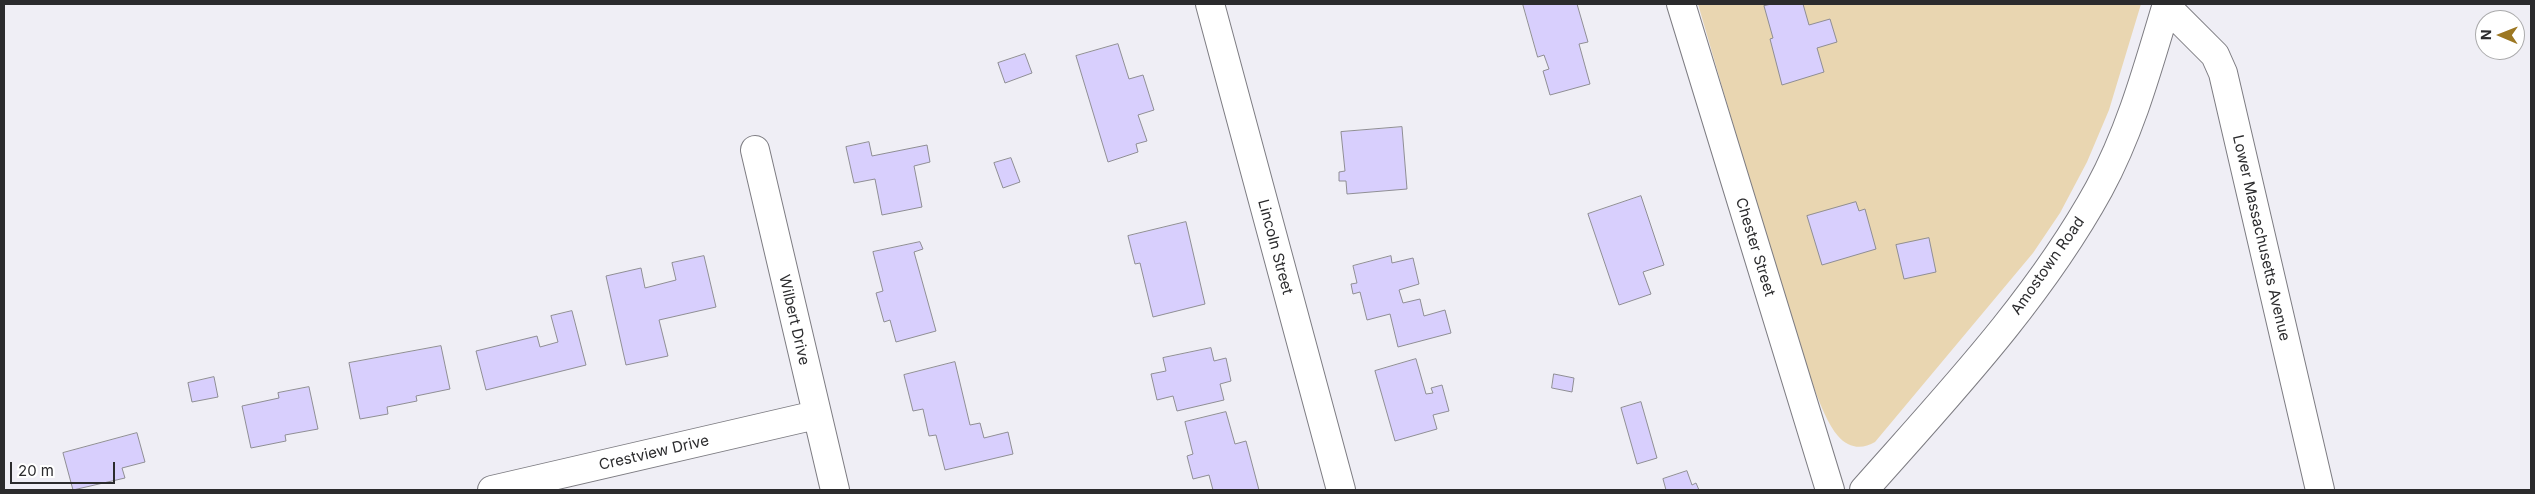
<!DOCTYPE html>
<html>
<head>
<meta charset="utf-8">
<style>
	body { margin:0 }
	#map { position:relative; width:2535px; height:494px; overflow:hidden; background:#efeef5; font-family:Inter,sans-serif }
	canvas { display:block }
	.frame { position:absolute; inset:0; border:5px solid #2b2b2d; pointer-events:none }
	.north { position:absolute; left:2475px; top:10px; width:50px; height:50px; box-sizing:border-box; background:#fff; border:1px solid #aaaaab; border-radius:50%; rotate:271deg; font-size:14px; font-weight:700; line-height:20px; text-align:center; color:#2b2b2d }
	.north::after { content:''; display:block; margin:auto; width:18px; height:22px; background:#9c7722; clip-path:polygon(50% 0,100% 100%,50% 72%,0 100%) }
	.scale { position:absolute; left:10px; top:462px; width:105px; height:22px; box-sizing:border-box; border:2px solid #2b2b2d; border-top:0; padding-left:6px; font-size:15px; line-height:18px; white-space:nowrap; color:#2b2b2d; -webkit-text-stroke:4px #fff; paint-order:stroke }
</style>
</head>
<body>
<div id="map">
<canvas width="2535" height="494"></canvas>
<div class="frame"></div>
<div class="north">N</div>
<div class="scale">20 m</div>
</div>
<script>
const ctx = document.querySelector('canvas').getContext('2d');
ctx.lineJoin = 'round';
function paint(path, color) { ctx.fillStyle = color; ctx.fill(path, 'evenodd'); }
function stroke(path, color, width, dash) { ctx.strokeStyle = color; ctx.lineWidth = width; ctx.lineCap = dash ? 'butt' : 'round'; ctx.setLineDash(dash || []); ctx.stroke(path); }
function write(font, color, halo, rows, align = 'center') {
  ctx.font = font + ' Inter,sans-serif'; ctx.lineWidth = 4; ctx.setLineDash([]); ctx.textBaseline = 'middle'; ctx.strokeStyle = halo; ctx.fillStyle = color; for (const [text, x, y, turn = 0] of rows) {
    ctx.save(); ctx.translate(x, y); ctx.rotate((+turn || 0) * Math.PI / 180); ctx.textAlign = isNaN(turn) ? turn : align; if (halo) ctx.strokeText(text, 0, 0); ctx.fillText(text, 0, 0); ctx.restore();
  }
}
paint(new Path2D(`
	M1698,4H2141L2109,110L2087,162L2060,213L2033,253L1875,442C1862,450 1848,448 1838,436C1819,414 1803,353 1794,324C1760,218 1729,111 1698,4Z`), '#e9d6b1');
const building = new Path2D(`
	M1523,4H1577L1588,42L1579,44L1590,84L1550,95L1543,71L1549,69L1544,55L1538,57Z
	M1772,4H1803L1809,25L1830,19L1837,42L1817,48L1824,72L1782,85L1770,39L1773,38L1764,6Z
	M1118,44L1129,79L1143,75L1154,110L1138,115L1147,141L1136,144L1138,152L1108,162L1076,56Z
	M1025,54L1032,73L1005,83L998,63Z
	M1402,127L1407,189L1347,194L1346,181H1339V172L1345,171L1341,132Z
	M869,142L872,156L927,145L930,162L914,166L922,207L882,215L875,179L854,183L846,147Z
	M1011,158L1020,182L1003,188L994,163Z
	M1641,196L1664,265L1643,272L1651,294L1619,305L1588,214Z
	M1856,202L1859,211L1865,209L1876,249L1822,265L1807,216Z
	M1186,222L1205,304L1153,317L1140,263L1135,264L1128,236Z
	M1929,238L1936,272L1904,279L1896,245Z
	M920,242L923,249L914,252L936,331L896,342L890,320L884,322L876,293L883,291L873,252Z
	M704,256L716,307L659,320L668,356L626,365L606,276L641,268L645,288L676,280L672,263Z
	M1391,256L1392,263L1413,258L1419,284L1399,290L1403,303L1420,299L1424,316L1445,310L1451,333L1398,347L1390,314L1367,320L1360,292L1353,294L1351,284L1357,283L1353,266Z
	M572,311L586,365L486,390L476,351L537,336L540,347L558,342L551,316Z
	M441,346L450,389L416,396L417,401L387,407L388,414L360,419L349,363Z
	M1211,348L1214,361L1226,358L1231,381L1220,384L1224,400L1177,411L1173,396L1157,400L1151,374L1166,371L1163,358Z
	M1416,359L1426,394L1433,393L1431,388L1442,385L1449,411L1433,415L1437,429L1395,441L1375,371Z
	M955,362L970,425L980,423L984,438L1008,432L1013,454L945,470L936,435L929,436L923,409L913,411L904,375Z
	M1554,374L1574,378L1572,392L1552,388Z
	M214,377L218,397L192,402L188,383Z
	M309,387L318,429L285,435L286,441L251,448L242,406L279,398L278,393Z
	M1641,402L1657,458L1637,464L1621,408Z
	M1226,412L1235,444L1246,441L1259,490H1213L1209,475L1193,479L1187,456L1193,454L1185,422Z
	M137,433L145,462L122,468L125,478L73,490L63,453Z
	M1687,471L1692,485L1696,483L1699,490H1666L1663,479Z`);
paint(building, '#d8cffd');
stroke(building, '#8f8e94', 1);
const minor = new Path2D(`
	M1210,4L1341,490
	M1681,4L1830,490
	M2166,6L2215,55L2223,73L2320,490
	M755,150L835,490
	M492,490L816,415
	M1864,490C1948,395 2038,300 2099,189C2131,130 2148,67 2167,4`);
stroke(minor, '#7d7c82', 30);
stroke(minor, '#fff', 28);
write('15px', '#2b2b2d', '#fff', [
	["Lower Massachusetts Avenue",2261,238,77],
	["Lincoln Street",1275,247,75],
	["Chester Street",1755,247,73],
	["Amostown Road",2048,266,-55],
	["Wilbert Drive",794,320,77],
	["Crestview Drive",654,453,-13]
]);
</script>
</body>
</html>
